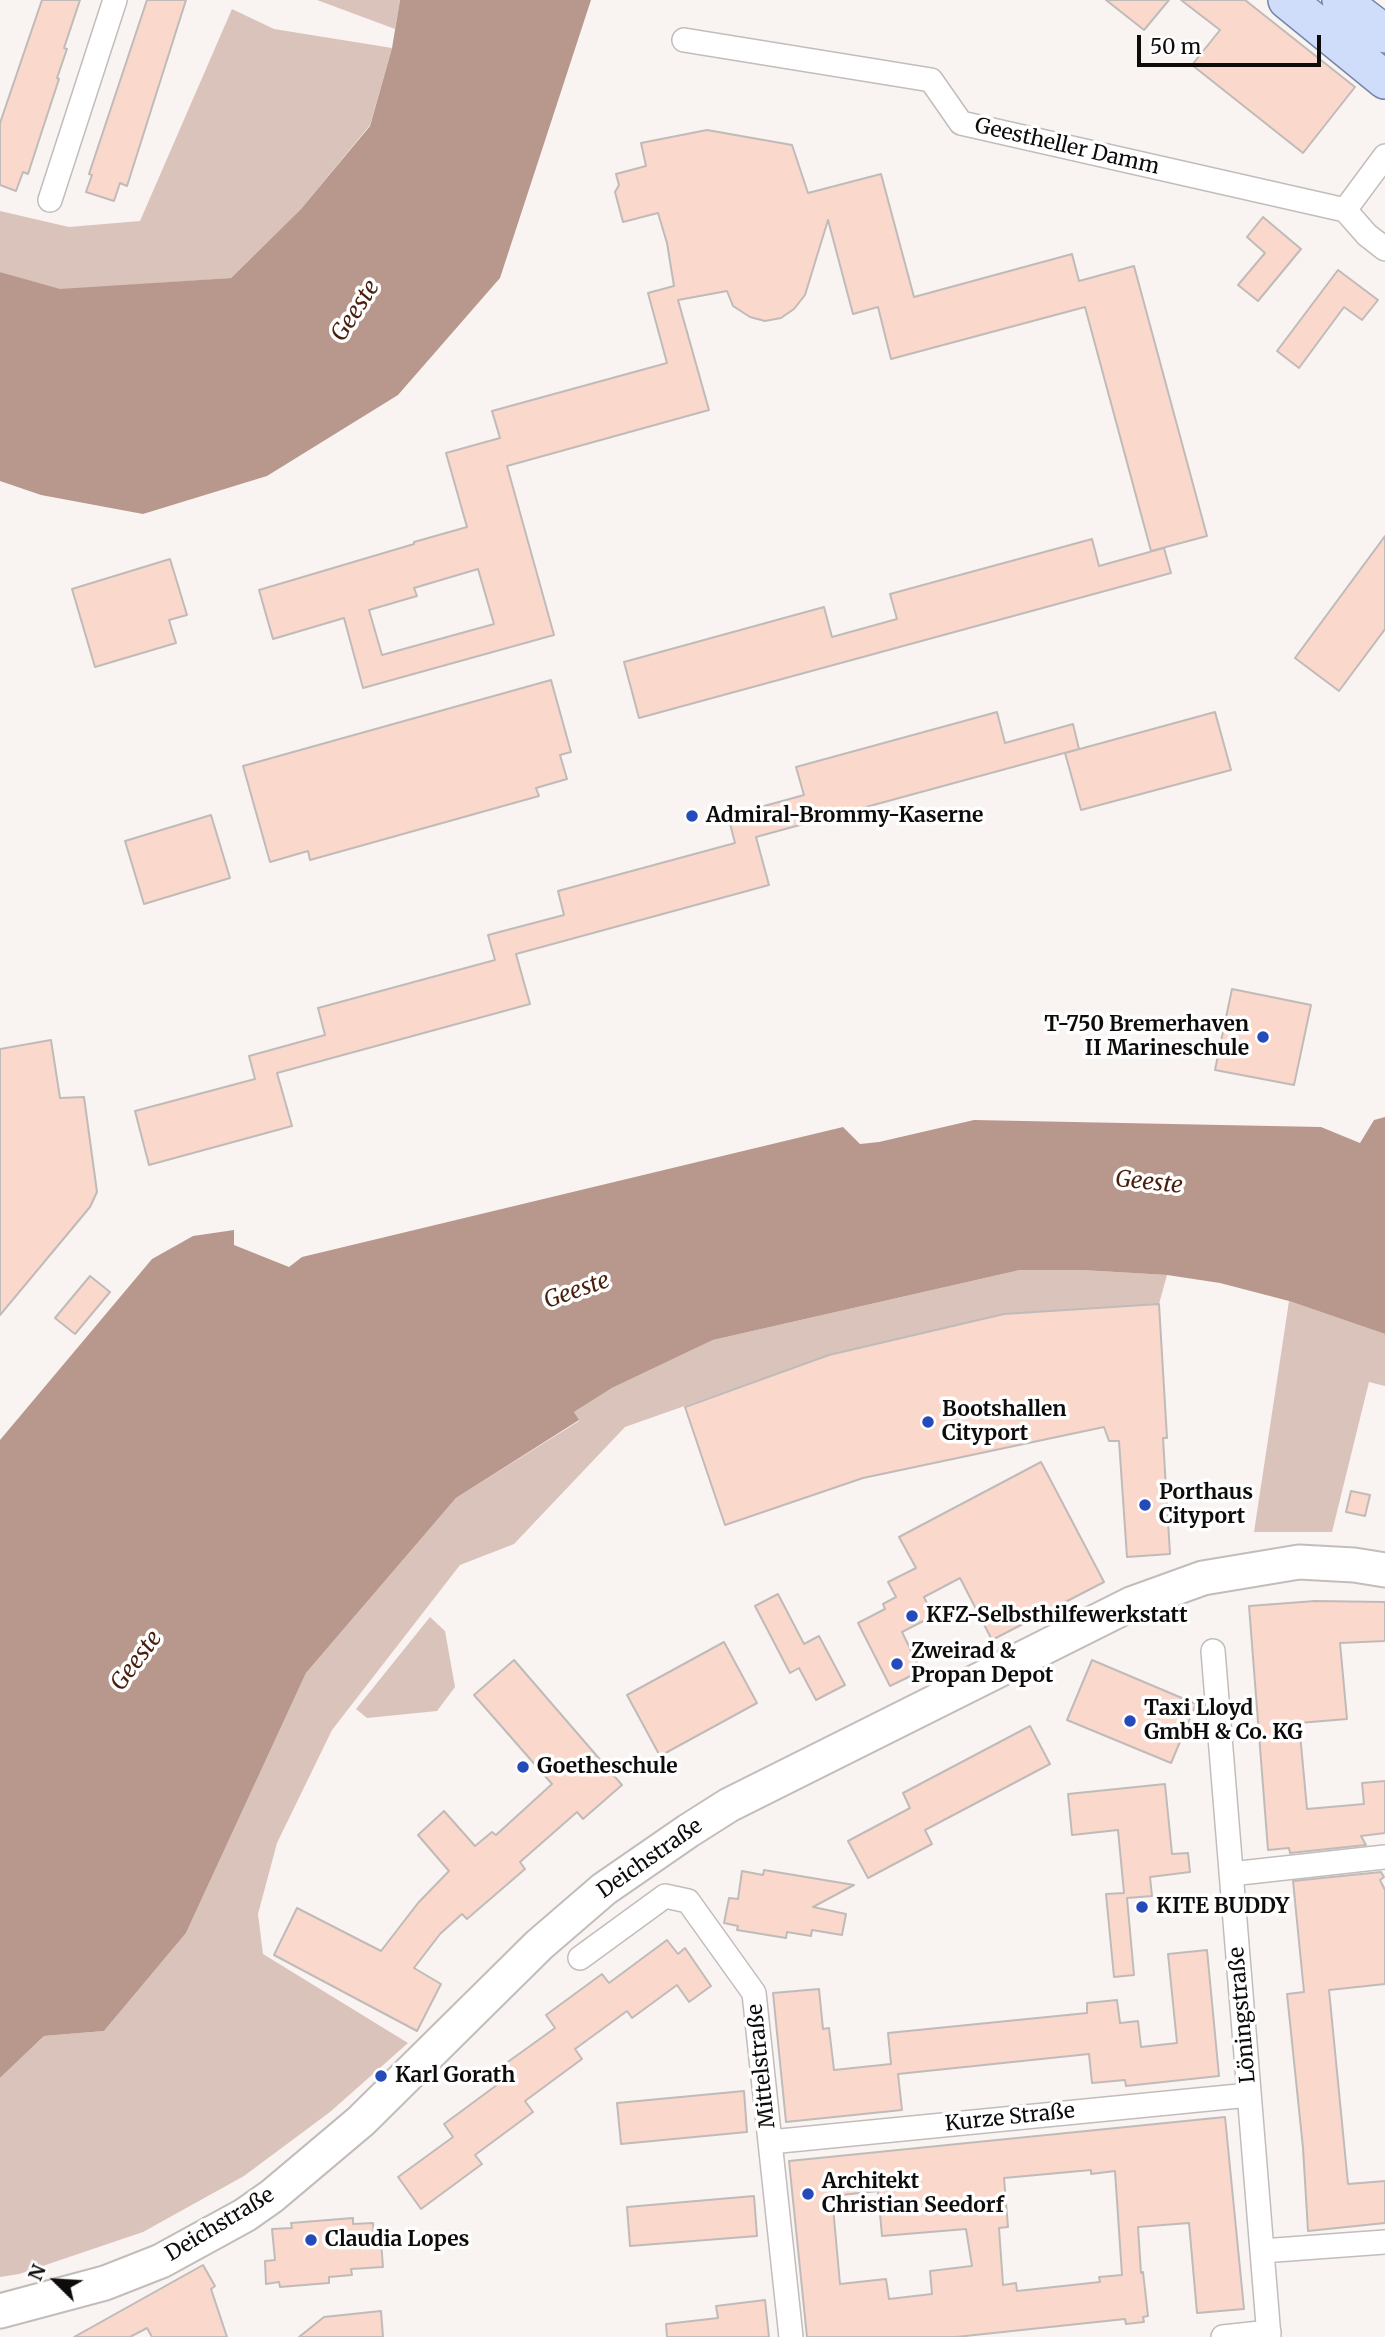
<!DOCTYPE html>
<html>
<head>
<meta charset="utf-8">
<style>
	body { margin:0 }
	#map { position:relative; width:1385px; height:2337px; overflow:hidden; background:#f9f4f2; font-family:Merriweather,serif }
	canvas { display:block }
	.north { position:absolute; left:21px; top:2246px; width:70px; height:70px; -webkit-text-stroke:5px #fff; paint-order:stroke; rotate:294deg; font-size:19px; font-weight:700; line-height:28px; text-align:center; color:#0e0c0b }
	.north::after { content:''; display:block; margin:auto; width:24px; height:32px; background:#0e0c0b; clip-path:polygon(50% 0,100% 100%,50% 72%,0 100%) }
	.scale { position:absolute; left:1137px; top:35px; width:184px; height:32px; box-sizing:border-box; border:4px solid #0e0c0b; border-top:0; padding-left:9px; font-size:21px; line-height:24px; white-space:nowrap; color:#0e0c0b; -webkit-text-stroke:5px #fff; paint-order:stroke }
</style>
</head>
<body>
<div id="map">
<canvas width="1385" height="2337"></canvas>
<div class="north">N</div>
<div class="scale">50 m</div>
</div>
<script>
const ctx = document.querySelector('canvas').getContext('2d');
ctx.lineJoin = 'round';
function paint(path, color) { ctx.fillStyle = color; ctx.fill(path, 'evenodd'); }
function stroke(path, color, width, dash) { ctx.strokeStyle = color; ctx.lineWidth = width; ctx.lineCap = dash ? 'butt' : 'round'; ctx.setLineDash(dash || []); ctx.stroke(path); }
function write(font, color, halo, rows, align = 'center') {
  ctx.font = font + ' Merriweather,serif'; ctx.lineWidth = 7; ctx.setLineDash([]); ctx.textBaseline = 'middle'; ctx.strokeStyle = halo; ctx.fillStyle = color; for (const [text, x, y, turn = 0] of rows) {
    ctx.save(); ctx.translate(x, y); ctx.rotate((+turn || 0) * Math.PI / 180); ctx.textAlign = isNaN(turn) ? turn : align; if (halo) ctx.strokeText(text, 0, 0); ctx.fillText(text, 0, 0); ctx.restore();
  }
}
paint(new Path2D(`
	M317,0H400L395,29Z
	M232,9L274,29L392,48L370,125L301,209L231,278L60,290L0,272V211L69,227L140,221Z
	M1020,1270H1082L1167,1275L1159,1304L1004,1314L829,1355L625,1427L514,1544L460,1565L332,1730L277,1843L258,1914L263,1954L408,2043L330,2112L244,2176L143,2232L19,2274L0,2277V2078L44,2036L104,2031L186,1933L306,1673L456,1498L579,1421L574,1412L612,1388L713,1340Z
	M1289,1301L1385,1334V1386L1369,1382L1332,1532H1254Z
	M430,1617L445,1631L455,1687L437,1711L367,1718L356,1709Z`), '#dac3bb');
paint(new Path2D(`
	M400,0H591L500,278L398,395L267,476L143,514L41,495L0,481V272L60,289L231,278L301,209L370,126L392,48Z
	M1385,1117V1334L1289,1301L1220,1283L1167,1275L1082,1270H1020L713,1340L612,1388L574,1412L579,1420L456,1498L306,1673L186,1933L104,2031L44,2036L0,2078V1440L152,1259L193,1236L234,1230V1245L289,1267L302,1257L843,1127L860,1144L879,1142L974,1120L1321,1127L1360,1143L1374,1120Z`), '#b8988c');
const building = new Path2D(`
	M42,0H80L64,48L67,49L57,78L59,79L39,140L28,174L23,172L16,191L0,185V123Z
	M147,0H186L127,186L120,183L114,201L86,192L92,175L89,174Z
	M1106,0H1169L1144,30Z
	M1181,0H1245L1355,87L1303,153L1192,65L1220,30Z
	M707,130L792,145L808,193L881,174L914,297L1072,254L1079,281L1134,266L1207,536L1151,551L1085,307L891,359L878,307L853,314L828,220L805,295L794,309L781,318L765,321L750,317L733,306L727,291L678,300L709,410L507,466L554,635L363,688L344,618L273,639L259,590L414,544V542L467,527L446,453L500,438L492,411L667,363L648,293L674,286L667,243L658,213L623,222L615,192L619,185L616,174L646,166L641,143ZM478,569L494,624L382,655L369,610L417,596L414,588Z
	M1263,217L1301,249L1258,301L1238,285L1265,253L1247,237Z
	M1338,270L1378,300L1362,320L1344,307L1299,368L1277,351Z
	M1385,536V629L1339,691L1295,658Z
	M1092,539L1099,566L1164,548L1171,573L639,718L624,662L824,607L832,637L897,619L890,594Z
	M170,559L187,615L169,620L176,643L95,667L72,589Z
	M551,680L571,752L560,755L567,779L536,788L539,796L310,860L308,851L270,862L243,766Z
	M997,712L1005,743L1073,724L1079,749L756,837L769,885L516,954L530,1004L277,1073L292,1126L149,1165L135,1111L255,1079L249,1056L325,1035L318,1008L495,960L488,935L564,915L558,891L735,843L728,816L804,795L796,767Z
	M1215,712L1231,770L1081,810L1065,753Z
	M211,815L230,878L144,904L125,841Z
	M1232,989L1311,1005L1294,1085L1215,1070Z
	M51,1040L60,1098L84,1097L97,1192L90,1207L0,1315V1049Z
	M90,1276L110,1292L75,1334L55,1318Z
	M1159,1304L1167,1438H1163L1170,1554L1127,1557L1119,1441H1109L1104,1427L863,1478L725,1525L685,1407L829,1355L1004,1314Z
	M1041,1462L1104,1582L992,1640L960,1578L924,1597L933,1616L902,1632L921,1671L890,1686L858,1623L885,1609L883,1604L896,1597L888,1582L916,1568L899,1537Z
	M1351,1491L1370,1495L1365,1516L1346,1512Z
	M778,1594L804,1644L819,1636L845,1685L816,1700L799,1668L790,1673L755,1606Z
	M1315,1601L1385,1602V1641L1340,1643L1347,1719L1299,1723L1307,1809L1364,1804L1362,1783L1385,1781V1833L1361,1836L1366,1845L1290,1853L1289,1848L1268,1850L1249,1606Z
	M724,1642L757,1703L660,1756L627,1695Z
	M514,1660L622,1785L583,1819L577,1812L520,1862L525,1869L467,1919L462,1914L440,1934L414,1968L441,1984L417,2031L274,1955L297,1908L381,1951L418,1903L449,1871L418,1835L444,1811L475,1846L492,1832L496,1835L552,1784L474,1695Z
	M1092,1660L1196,1704L1171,1763L1067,1720Z
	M1030,1726L1050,1764L925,1830L932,1844L868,1878L848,1841L910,1808L903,1793Z
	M1165,1784L1172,1854L1188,1853L1190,1872L1150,1877L1152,1896L1127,1898L1134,1975L1114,1977L1106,1894L1124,1893L1118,1830L1072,1835L1068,1794Z
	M764,1870L854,1885L813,1907L846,1914L842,1935L812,1930L811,1936L787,1932L786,1938L737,1930L738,1926L724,1923L729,1898L738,1899L742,1871L763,1875Z
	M1381,1872L1384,1877L1380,1880L1385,1890V1984L1329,1990L1348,2184L1385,2181V2223L1308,2231L1303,2148L1287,1994L1304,1992L1293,1881Z
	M667,1940L678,1954L685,1948L711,1986L689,2002L677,1985L632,2018L627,2011L575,2049L582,2059L525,2101L533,2112L475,2155L482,2164L421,2209L398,2177L453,2137L444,2124L505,2079L498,2069L555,2028L546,2015L602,1974L609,1983Z
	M1207,1950L1219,2076L1126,2086L1125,2080L1092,2083L1089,2054L898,2074L902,2110L786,2122L773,1993L819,1989L823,2029L829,2028L834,2070L891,2064L888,2033L1087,2013V2003L1117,2000L1120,2023L1138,2021L1141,2047L1177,2043L1168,1954Z
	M744,2091L747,2132L621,2144L617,2103Z
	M1225,2117L1244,2309L1197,2313L1189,2223L1138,2227L1141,2273L1143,2272L1148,2316L1143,2317L1144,2322L1126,2324L1125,2319L956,2337H807L789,2161ZM1091,2170V2174L1115,2171L1122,2275L1099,2277L1100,2282L1017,2291L1016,2283L1003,2285L999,2228L1008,2227L1004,2178ZM878,2191L882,2236L966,2229L972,2266L930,2271L932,2294L889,2299L886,2279L840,2284L832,2196Z
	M754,2196L757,2236L630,2246L627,2207Z
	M353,2218V2224L373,2223L374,2243L381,2242L383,2267L351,2269L352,2275L329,2277V2283L280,2287L279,2282L266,2284L265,2261L275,2260L272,2229L292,2228L291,2223Z
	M203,2265L215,2286L211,2289L227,2337H152L147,2328L130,2337H74Z
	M765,2300L769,2337H667L666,2324L718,2318L716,2306Z
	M381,2311L383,2337H299L324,2317Z`);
paint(building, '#fad8cb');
stroke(building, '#c0bbb9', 2);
const street = new Path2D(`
	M684,40L931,80L961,123L1345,210
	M50,200L115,0
	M1345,210L1385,156
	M1345,210L1367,235L1385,249
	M1213,1651L1269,2337
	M1231,1874L1385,1857
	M580,1958L665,1896L688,1901L754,1993L791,2337
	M770,2142L1249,2095
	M1262,2251L1385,2242
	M1223,2337L1269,2332`);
const secondary = new Path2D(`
	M0,2311L105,2283L161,2261L245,2215L272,2196L361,2121L539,1945L604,1889L688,1831L729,1805L1131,1604L1203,1578L1299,1562L1354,1565L1385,1570`);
const primary = new Path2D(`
	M1287,0L1385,80
	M1341,0L1385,34`);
stroke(street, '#c2bdbb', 26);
stroke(secondary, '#c2bdbb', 37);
stroke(primary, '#7785a6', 40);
stroke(street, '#fff', 23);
stroke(secondary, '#fff', 33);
stroke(primary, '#cfddfb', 37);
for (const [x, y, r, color] of [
	[692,816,7,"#254ab9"],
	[1263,1037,7,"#254ab9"],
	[928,1422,7,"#254ab9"],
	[1145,1505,7,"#254ab9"],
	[912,1616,7,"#254ab9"],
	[897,1664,7,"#254ab9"],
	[1130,1721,7,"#254ab9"],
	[523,1767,7,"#254ab9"],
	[1142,1907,7,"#254ab9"],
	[381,2076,7,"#254ab9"],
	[808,2194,7,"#254ab9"],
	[311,2240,7,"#254ab9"]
]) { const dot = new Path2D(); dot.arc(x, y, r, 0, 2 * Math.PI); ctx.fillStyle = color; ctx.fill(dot); stroke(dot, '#fff', 2.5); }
write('21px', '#0e0c0b', '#fff', [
	["Geestheller Damm",1067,147,13],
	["Deichstraße",650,1859,-35],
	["Löningstraße",1243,2015,-95],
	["Mittelstraße",762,2066,-96],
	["Kurze Straße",1010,2118,-6],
	["Deichstraße",220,2225,-31]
]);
write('bold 21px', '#0e0c0b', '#fff', [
	["Admiral-Brommy-Kaserne",706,816],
	["T-750 Bremerhaven",1249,1025,"right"],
	["II Marineschule",1249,1049,"right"],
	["Bootshallen",942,1410],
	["Cityport",942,1434],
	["Porthaus",1159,1493],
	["Cityport",1159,1517],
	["KFZ-Selbsthilfewerkstatt",926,1616],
	["Zweirad &",911,1652],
	["Propan Depot",911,1676],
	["Taxi Lloyd",1144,1709],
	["GmbH & Co. KG",1144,1733],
	["Goetheschule",537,1767],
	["KITE BUDDY",1156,1907],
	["Karl Gorath",395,2076],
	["Architekt",822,2182],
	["Christian Seedorf",822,2206],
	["Claudia Lopes",325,2240]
], 'left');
write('italic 23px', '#491e0d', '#fff', [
	["Geeste",356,311,-57],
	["Geeste",1149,1183,6],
	["Geeste",577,1291,-19],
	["Geeste",137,1661,-53]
]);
</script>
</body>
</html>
